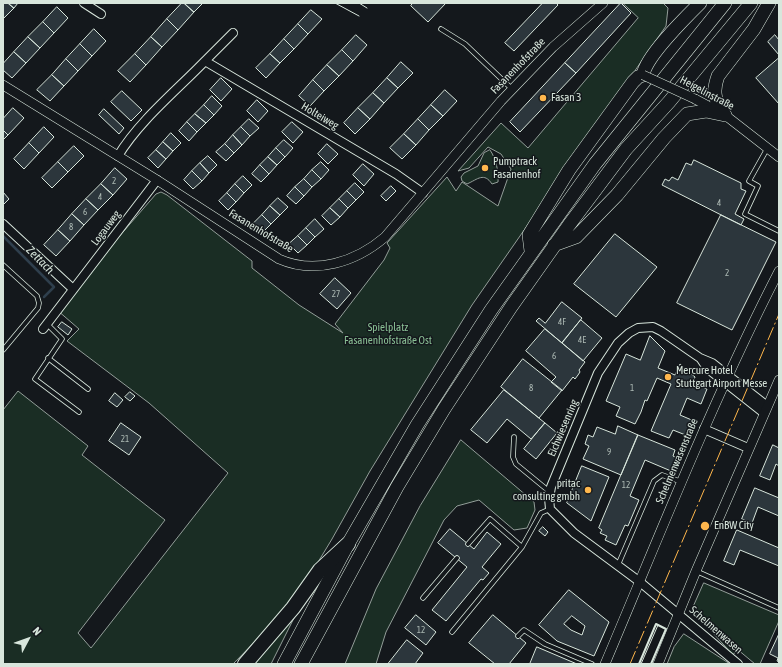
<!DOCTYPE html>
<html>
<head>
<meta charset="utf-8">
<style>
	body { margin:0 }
	#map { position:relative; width:782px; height:667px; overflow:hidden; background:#14181c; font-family:"Asap Condensed",sans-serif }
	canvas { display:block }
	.frame { position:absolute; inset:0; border:4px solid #d8e6dc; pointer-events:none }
	.north { position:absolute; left:8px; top:619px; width:40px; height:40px; -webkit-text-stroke:3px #14181c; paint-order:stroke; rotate:49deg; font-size:11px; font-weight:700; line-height:16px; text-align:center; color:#d8e6dc }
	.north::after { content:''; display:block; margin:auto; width:14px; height:18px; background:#d8e6dc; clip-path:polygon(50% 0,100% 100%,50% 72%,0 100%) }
</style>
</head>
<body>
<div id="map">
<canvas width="782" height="667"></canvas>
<div class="frame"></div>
<div class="north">N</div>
</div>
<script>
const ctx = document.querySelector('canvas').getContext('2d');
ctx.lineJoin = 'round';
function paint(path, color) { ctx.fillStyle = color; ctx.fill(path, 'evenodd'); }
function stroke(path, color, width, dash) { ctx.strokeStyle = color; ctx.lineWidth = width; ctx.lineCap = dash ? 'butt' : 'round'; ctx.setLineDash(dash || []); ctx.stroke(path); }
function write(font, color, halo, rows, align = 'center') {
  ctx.font = font + ' "Asap Condensed",sans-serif'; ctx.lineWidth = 3; ctx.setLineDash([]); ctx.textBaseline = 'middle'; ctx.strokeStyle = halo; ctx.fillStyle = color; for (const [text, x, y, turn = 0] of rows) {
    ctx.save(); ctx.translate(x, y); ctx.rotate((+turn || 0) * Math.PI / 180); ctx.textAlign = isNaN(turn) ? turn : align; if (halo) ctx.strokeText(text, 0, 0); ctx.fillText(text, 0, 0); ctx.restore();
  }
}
const green = new Path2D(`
	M623,3H663L668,8L666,26L472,305L370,471L332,539L309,577L279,617L233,664H3V410L18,391L88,446L82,455L165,520L78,633L91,648L228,473L149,403L67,341L79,329L57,310L77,285L156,194L161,192L167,195L252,261V268L299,305L343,333L335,324L384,260L390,248L387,243L447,177L456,191L462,182L498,206L511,169L501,154L488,147L469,168L458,171L501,123L528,148L638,18Z
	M490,150C496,158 499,173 498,182L492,184C484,172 478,179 467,184L462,181L461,177L464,173L478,166L484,153Z
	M461,440L534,502L535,510L527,528L514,530L479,500L457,506L444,520L386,632L376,664H345L376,589L420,506Z
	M704,583L779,615V621L760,664H755L737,649L733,655L692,610Z
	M299,608L271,664H252Z
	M684,634L730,664H667L674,647Z`);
paint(green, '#1a2d24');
stroke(green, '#939e99', 1);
stroke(new Path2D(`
	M3,236L54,287L44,297`), '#2f3f4d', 2.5);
const building = new Path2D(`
	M3,3H8L14,8L3,19Z
	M8,3H18L14,8Z
	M182,3H184L194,12L178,30L167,19Z
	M184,3H203L194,12Z
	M413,3H446L428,22L411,6Z
	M543,3H556L558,5L514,51L505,43Z
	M621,3L631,13L576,73L565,63Z
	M57,7L68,18L54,33L43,22Z
	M311,10L322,19L308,34L298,24Z
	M167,19L178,30L162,47L151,37Z
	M43,22L54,33L40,48L28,37Z
	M298,24L308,34L294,49L284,39Z
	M94,29L106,41L92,56L80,44Z
	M356,35L367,45L353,61L342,50Z
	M775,35L779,40V55L768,42Z
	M28,37L40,48L26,63L14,52Z
	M151,37L162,47L146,65L135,54Z
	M284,39L294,49L280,63L270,54Z
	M80,44L92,56L78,71L66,59Z
	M342,50L353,61L339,76L327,65Z
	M14,52L26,63L12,78L3,70V64Z
	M135,54L146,65L130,82L118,71Z
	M270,54L280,63L266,78L256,68Z
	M779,58V104L756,78Z
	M66,59L78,71L64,86L52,75Z
	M401,62L413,73L398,88L387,78Z
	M565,63L576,73L520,132L510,122Z
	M327,65L339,76L324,91L313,80Z
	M52,75L64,86L50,101L37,90Z
	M221,78L232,89L221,101L210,90Z
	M387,78L398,88L384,103L373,93Z
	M313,80L324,91L310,106L299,96Z
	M445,90L457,101L443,116L431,105Z
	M122,91L142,110L131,121L111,102Z
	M373,93L384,103L370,119L358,108Z
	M212,96L222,106L214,115L204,105Z
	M257,100L268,111L258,122L247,111Z
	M204,105L214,115L206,123L195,114Z
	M431,105L443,116L429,130L418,119Z
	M13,108L24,118L8,135L3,130V119Z
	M358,108L370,119L355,134L344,123Z
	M104,109L124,128L119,134L99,115Z
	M195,114L206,123L197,132L187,122Z
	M249,119L259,128L250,136L241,127Z
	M418,119L429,130L416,145L404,134Z
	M187,122L197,132L189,141L179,131Z
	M292,122L303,132L293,143L282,132Z
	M44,127L54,137L39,153L29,143Z
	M241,127L250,136L242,145L233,135Z
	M3,130L8,135L3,140Z
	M171,133L181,143L173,151L163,142Z
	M404,134L416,145L402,159L390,148Z
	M233,135L242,145L234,153L225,144Z
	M284,140L293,148L285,157L276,148Z
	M163,142L173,151L166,159L156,150Z
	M29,143L39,153L24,169L14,159Z
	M225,144L234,153L226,161L216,152Z
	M327,144L338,154L328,164L318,154Z
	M74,146L84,156L68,172L58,162Z
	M276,148L285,157L277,165L268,157Z
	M156,150L166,159L158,168L148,158Z
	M208,156L217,165L209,173L200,163Z
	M268,157L277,165L269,174L260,165Z
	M694,160L741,183V189L746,191L735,214L744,219L741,225L662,185L665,179L669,181L672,177L678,180L686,163L691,165Z
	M58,162L68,172L52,188L42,178Z
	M321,162L329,170L321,179L312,170Z
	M200,163L209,173L202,181L192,171Z
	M363,164L374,174L364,186L353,175Z
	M260,165L269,174L261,182L252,174Z
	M115,168L127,179L113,195L101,184Z
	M312,170L321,179L312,187L304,179Z
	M192,171L202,181L193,189L184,180Z
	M243,176L252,185L244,193L235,184Z
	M304,179L312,187L304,196L295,187Z
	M355,183L364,192L356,200L347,191Z
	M101,184L113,195L98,210L86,199Z
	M235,184L244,193L236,202L227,193Z
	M391,186L396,191L386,201L381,196Z
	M295,187L304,196L296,204L287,196Z
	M347,191L356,200L348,208L339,199Z
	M3,192L9,199L3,205Z
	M227,193L236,202L228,210L219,201Z
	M278,198L288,207L280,215L270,206Z
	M86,199L98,210L84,225L72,214Z
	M339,199L348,208L340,217L330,208Z
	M270,206L280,215L271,224L262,215Z
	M330,208L340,217L331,225L322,216Z
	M72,214L84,225L70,241L58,230Z
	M262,215L271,224L263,232L254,223Z
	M721,215L776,242L732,330L677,303Z
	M315,219L324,229L315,237L306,228Z
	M306,228L315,237L307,245L298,236Z
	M58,230L70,241L56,256L44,245Z
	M615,234L657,267L616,317L574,284Z
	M298,236L307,245L298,253L289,244Z
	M335,278L351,293L337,309L320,294Z
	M562,302L582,318L562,343L536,321L539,318L545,323Z
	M581,320L602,338L583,361L562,343Z
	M62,322L72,329L68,335L58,327Z
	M545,329L585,362L579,370L580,372L578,375L575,379L573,377L562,391L551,382L556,377L526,351Z
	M650,336L665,351L658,368L675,375L680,364L695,377L693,383L707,389L701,404L687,398L680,415L694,421L688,436L673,430L669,438L651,431L671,384L657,378L647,401L645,400L641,412L635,424L616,416L620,407L606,401L626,354L640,360Z
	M523,359L562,390L539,418L501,387Z
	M504,390L545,423L531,439L507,419L487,443L471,430Z
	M130,392L135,396L130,401L125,397Z
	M115,393L123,400L117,407L109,401Z
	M121,423L141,437L129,455L109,441Z
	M545,423L557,433L536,459L524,449Z
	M618,426L638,435L621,475L583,459L589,446L585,444L588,435L593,437L597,427L615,434Z
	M638,435L675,450L673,456L677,458L671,471L645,460L630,496L639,500L628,526L625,525L616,545L605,540L607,536L600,533L602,530L599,528Z
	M773,445L779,448V466L776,464L770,480L760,476Z
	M582,466L609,477L591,521L567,503Z
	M755,488L779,498V516L758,507L752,523L742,519Z
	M543,527L548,532L545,536L539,531Z
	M450,529L474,549L487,532L501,544L482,567L489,573L483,580L481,579L446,621L432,610L467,567L438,543Z
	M737,530L779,548V566L740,550L734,565L724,561Z
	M569,590L609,622L594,656L557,641L539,625ZM572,616L585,626L582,635L571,630L564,624Z
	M416,615L436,632L426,645L405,628Z
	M493,615L526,643L509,664H495L469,643Z
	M779,634V662L777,661L778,658L770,654Z
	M407,640L423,653L415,664H388Z
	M537,647L577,664H530Z`);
paint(building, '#2c363c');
stroke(building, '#d8e6dc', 1);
const service = new Path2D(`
	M441,29L465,44L512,89
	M767,149L749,181L758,186L745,214L779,231
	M3,265L37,296L39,303L38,308L3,350
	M47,324L62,339L35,379L79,412
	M48,358L88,389
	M514,437L513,457L516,464L550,492
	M468,544L490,519L522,547
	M618,565L654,481L662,475L682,482
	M696,571L779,608
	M423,598L457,558
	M452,632L522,547L541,513L550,509
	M518,636L524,630L545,644L592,664`);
const minor = new Path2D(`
	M84,3L101,14
	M205,61L233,33
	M118,156C139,121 177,90 205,61L396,174L423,193
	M3,224L73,289
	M43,329L157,180
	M701,359L707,368L764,413
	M704,429L748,448
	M738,664L640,582L574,533L550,509L549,498L551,487L598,373L618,343L629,333L638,328L653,327L661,331L700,358L712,363L767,406`);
const tertiary = new Path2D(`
	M3,85L157,180L279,259C315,275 356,262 385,237L501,101L553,47L603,3
	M695,99L725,115L779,157
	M605,664C661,532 713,399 779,271
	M658,664L696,571L779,380`);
const trunk = new Path2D(`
	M725,115C715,102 712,92 718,76L754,29L769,3
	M554,245L576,237L617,195L664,138L687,114L706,111L725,115
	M531,251L529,235L569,170L633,82L638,77L643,75C646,56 685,18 700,3
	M284,664L348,544L417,425L491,310L595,164L725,3
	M301,664L397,487L444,409L511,307L569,225L626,149L669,102L751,3`);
const motorway = new Path2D(`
	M245,664L293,608L320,570L348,544`);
stroke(service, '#d8e6dc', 5.5);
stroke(minor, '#d8e6dc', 10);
stroke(tertiary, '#d8e6dc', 10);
stroke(trunk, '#d8e6dc', 14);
stroke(motorway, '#d8e6dc', 16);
stroke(service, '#14181c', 4);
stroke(minor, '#14181c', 8);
stroke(tertiary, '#14181c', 9);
stroke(trunk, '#14181c', 13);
stroke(motorway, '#14181c', 14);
stroke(new Path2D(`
	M335,3L359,16
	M359,3L367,8
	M641,664L658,625`), '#d8e6dc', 1);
const tertiaryBridge = new Path2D(`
	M643,75L695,99`);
stroke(tertiaryBridge, '#d8e6dc', 10, []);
stroke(tertiaryBridge, '#14181c', 9);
stroke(new Path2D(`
	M639,664L656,624L666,629L651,664`), '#d8e6dc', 2);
stroke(new Path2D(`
	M630,664L779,314`), '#ffb74d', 1, [14, 3, 2, 3]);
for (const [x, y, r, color] of [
	[543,98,4,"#ffb74d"],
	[485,168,4,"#ffb74d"],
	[668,377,4,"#ffb74d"],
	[588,490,4,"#ffb74d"],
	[705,526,5,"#ffb74d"]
]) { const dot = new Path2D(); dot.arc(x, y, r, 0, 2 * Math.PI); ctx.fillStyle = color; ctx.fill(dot); stroke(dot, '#14181c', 1.5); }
write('9px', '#adbab4', null, [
	["2",114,181],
	["4",100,197],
	["4",719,203],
	["6",85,212],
	["8",71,227],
	["2",727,273],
	["27",336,294],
	["4F",562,322],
	["4E",582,340],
	["6",554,356],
	["8",531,388],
	["1",632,388],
	["21",125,439],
	["9",609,452],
	["12",626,485],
	["12",421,630]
]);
write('11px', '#d8e6dc', '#14181c', [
	["Fasanenhofstraße",518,66,-46],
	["Heigelinstraße",707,93,28],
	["Holteiweg",320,116,31],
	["Logauweg",106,228,-53],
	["Fasanenhofstraße",261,231,31],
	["Eichwiesenring",563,428,-67],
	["Schelmenwasenstraße",677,461,-67],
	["Schelmenwasen",716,630,41]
]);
write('11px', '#d8e6dc', '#14181c', [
	["Fasan 3",551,98],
	["Pumptrack",493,162],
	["Fasanenhof",493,175],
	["Mercure Hotel",676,371],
	["Stuttgart Airport Messe",676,384],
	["pritac",580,484,"right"],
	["consulting gmbh",580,497,"right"],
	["EnBW City",714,526]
], 'left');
write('11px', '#8ac095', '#14181c', [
	["Spielplatz",388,328],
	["Fasanenhofstraße Ost",388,341]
]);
write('italic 12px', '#d8e6dc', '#14181c', [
	["Zettach",40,260,45]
]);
</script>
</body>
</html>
